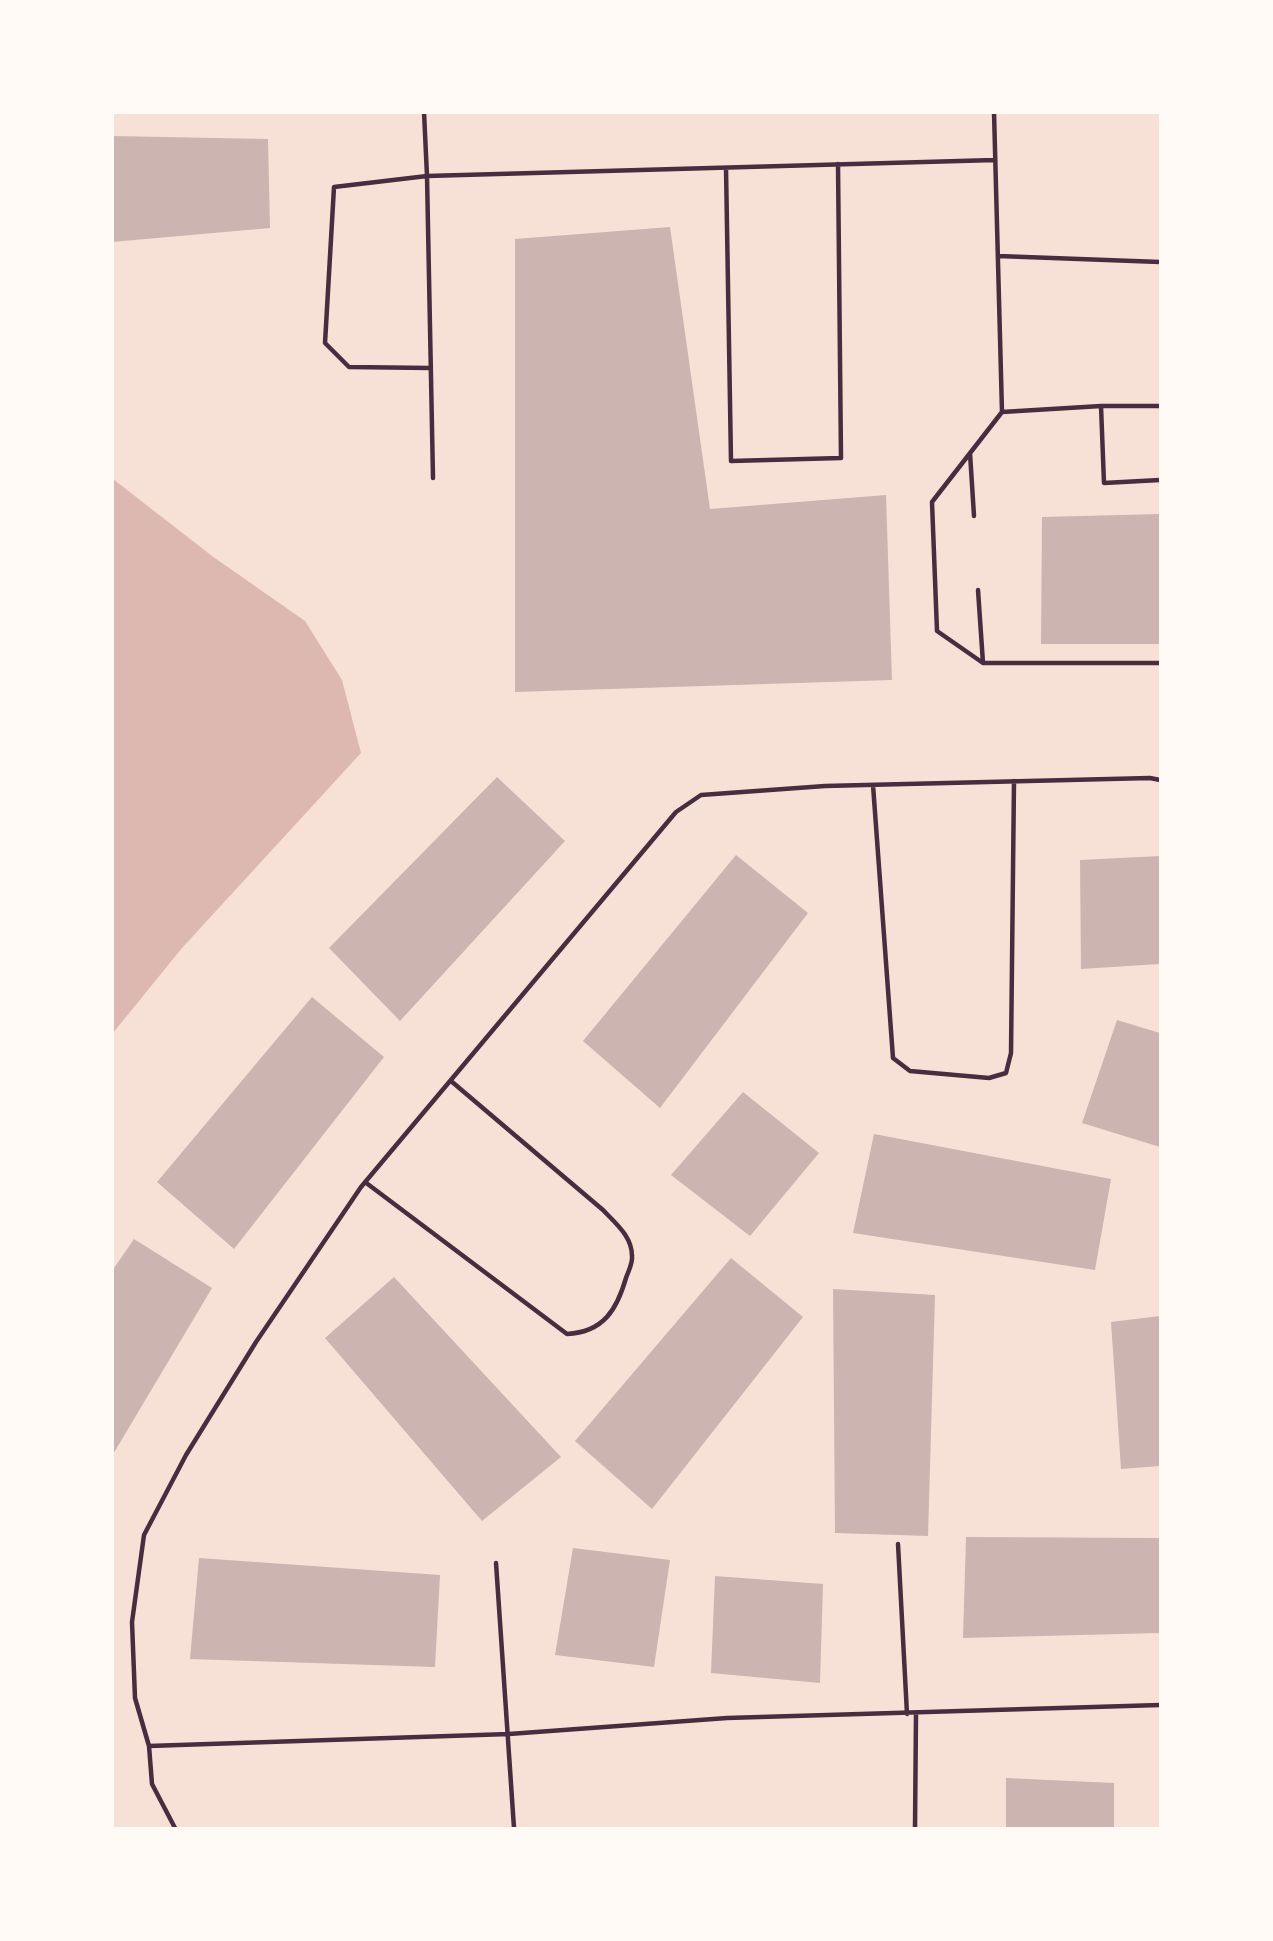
<!DOCTYPE html>
<html>
<head>
<meta charset="utf-8">
<style>
	body { margin:0 }
	#map { position:relative; width:1273px; height:1941px; overflow:hidden; background:#f7e1d7; font-family:"Varela Round",sans-serif }
	canvas { display:block }
	.frame { position:absolute; inset:0; border:114px solid #fffaf5; pointer-events:none }
</style>
</head>
<body>
<div id="map">
<canvas width="1273" height="1941"></canvas>
<div class="frame"></div>
</div>
<script>
const ctx = document.querySelector('canvas').getContext('2d');
ctx.lineJoin = 'round';
function paint(path, color) { ctx.fillStyle = color; ctx.fill(path, 'evenodd'); }
function stroke(path, color, width, dash) { ctx.strokeStyle = color; ctx.lineWidth = width; ctx.lineCap = dash ? 'butt' : 'round'; ctx.setLineDash(dash || []); ctx.stroke(path); }
paint(new Path2D(`
	M113,479L212,556L305,621L342,680L361,753L182,948L113,1033Z`), '#dcb8b0');
paint(new Path2D(`
	M112,136L268,139L270,228L112,242Z
	M670,227L710,509L886,495L892,680L515,692V239Z
	M1160,514V644H1041L1042,517Z
	M497,777L565,841L400,1021L329,948Z
	M736,855L808,913L660,1108L583,1041Z
	M1160,856V964L1081,969L1080,860Z
	M312,997L384,1057L234,1249L157,1182Z
	M1117,1020L1160,1033V1147L1082,1123Z
	M743,1092L819,1153L750,1236L671,1175Z
	M874,1134L1111,1179L1095,1270L853,1233Z
	M134,1239L212,1288L112,1456V1271Z
	M731,1258L803,1317L652,1509L575,1441Z
	M394,1277L561,1457L482,1521L325,1338Z
	M833,1289L935,1295L928,1536L835,1533Z
	M1160,1316V1466L1121,1469L1111,1322Z
	M966,1537L1160,1538V1633L963,1638Z
	M573,1548L670,1560L654,1667L555,1655Z
	M199,1558L440,1575L435,1667L190,1659Z
	M715,1576L823,1584L820,1683L711,1673Z
	M1006,1778L1114,1783V1828H1006Z`), '#ccb4b1');
stroke(new Path2D(`
	M424,112L427,176L995,160
	M994,112L1002,412L1101,406H1160
	M726,168L731,461L841,458L838,164
	M998,256L1160,262
	M431,368L349,367L325,343L334,187L427,176L433,478
	M1101,406L1104,483L1160,480
	M1002,412L932,502L937,631L983,663H1160
	M970,453L974,516
	M978,590L983,663
	M873,785L893,1058L910,1071L989,1078L1006,1073L1011,1053L1014,781
	M365,1182L567,1334C604,1332 617,1309 626,1278C628,1272 633,1263 632,1256C632,1236 615,1223 603,1210L451,1081
	M898,1544L907,1714
	M496,1563L514,1828
	M149,1746L509,1734L727,1718L1160,1705
	M175,1828L152,1784L149,1746L135,1698L132,1622L144,1535L186,1455L256,1342L361,1187L676,812L701,795L825,786L1150,778L1160,780
	M915,1828L916,1714`), '#4a2c40', 4.5);
</script>
</body>
</html>
